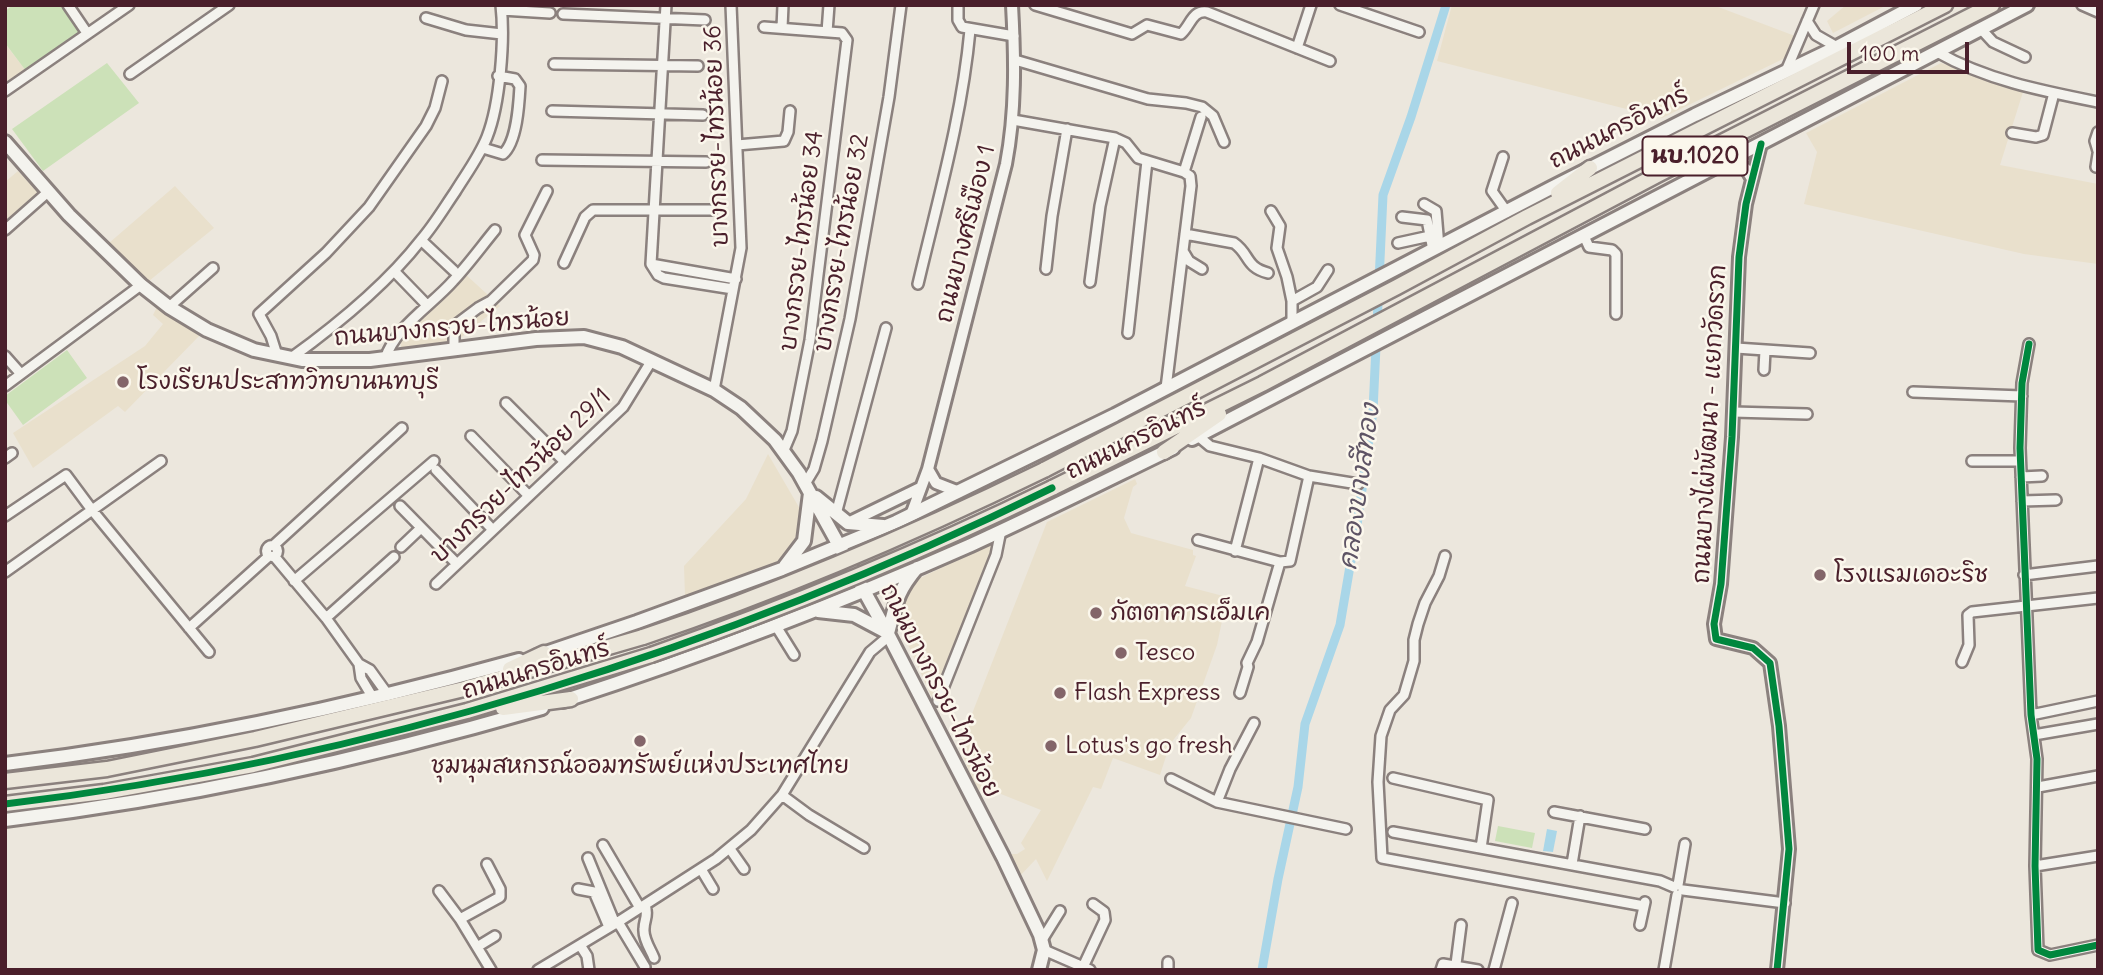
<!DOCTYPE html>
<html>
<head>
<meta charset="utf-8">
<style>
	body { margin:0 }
	#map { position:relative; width:2103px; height:975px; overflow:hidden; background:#ece7dd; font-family:Delius,sans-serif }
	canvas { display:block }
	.frame { position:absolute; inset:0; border:7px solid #4a1f2b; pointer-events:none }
	.scale { position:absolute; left:1847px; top:42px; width:122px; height:32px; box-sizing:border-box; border:4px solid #4a1f2b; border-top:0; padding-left:9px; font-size:21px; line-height:24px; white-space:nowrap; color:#4a1f2b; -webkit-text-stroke:5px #fbf7ec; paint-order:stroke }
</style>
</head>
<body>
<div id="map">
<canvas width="2103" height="975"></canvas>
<div class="frame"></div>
<div class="scale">100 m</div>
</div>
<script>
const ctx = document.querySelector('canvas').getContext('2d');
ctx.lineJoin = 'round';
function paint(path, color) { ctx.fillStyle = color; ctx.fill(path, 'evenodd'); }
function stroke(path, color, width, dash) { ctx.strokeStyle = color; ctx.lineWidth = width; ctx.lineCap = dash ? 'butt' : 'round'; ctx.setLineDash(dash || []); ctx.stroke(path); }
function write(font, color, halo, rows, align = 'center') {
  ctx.font = font + ' Delius,"Playpen Sans Thai",sans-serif'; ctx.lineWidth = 5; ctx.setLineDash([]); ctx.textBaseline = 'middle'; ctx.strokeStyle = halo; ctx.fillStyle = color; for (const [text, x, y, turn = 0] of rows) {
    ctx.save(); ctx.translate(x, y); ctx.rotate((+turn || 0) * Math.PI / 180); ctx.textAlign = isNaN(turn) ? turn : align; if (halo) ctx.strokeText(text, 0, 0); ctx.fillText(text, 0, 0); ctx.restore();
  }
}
paint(new Path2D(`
	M1452,5H1713L1795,36L1787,57L1662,118L1437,61Z
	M1846,5H1887L1833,33L1827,21Z
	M7,46L26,71L5,85V47Z
	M1941,63L2023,92L2000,165L2098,184V264L2024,254L1804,204L1817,152L1806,133Z
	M18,171L40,195L10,222L5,217V182Z
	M175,186L214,228L149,281L109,243Z
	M464,273L500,306L458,340L401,349L400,337Z
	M157,307L202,333L125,412L118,406L33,468L13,433L145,346L163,324L153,315Z
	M768,454L800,509L801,536L777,562L685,596L684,566L746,499Z
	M1135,479L1137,484L1133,487L1124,518L1131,533L1193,550V555L1196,556L1185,586L1227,597L1217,645L1191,718L1170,744L1160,775L1113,758L1101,789L1093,787L1047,881L1036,859L1018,878L1008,854H1017L1025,849L1021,843L1041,810L986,788L977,790L959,747L1047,522Z
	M998,541L932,698L899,624L898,611L908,587L918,579Z`), '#e9e0cc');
paint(new Path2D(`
	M13,5H63L82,32L26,71L5,43V11Z
	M107,63L139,103L43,171L12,129Z
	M67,350L87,378L23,425L5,400V396Z
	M1498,826L1535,833L1532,848L1495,841Z`), '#cce1b8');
paint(new Path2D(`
	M1547,829L1557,831L1553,852L1543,851Z`), '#a9d6e8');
stroke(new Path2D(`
	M1262,970L1278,879L1298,787L1305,724L1340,625L1357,525L1373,411L1383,195L1411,117L1446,5`), '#a9d6e8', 9);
const minor = new Path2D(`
	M68,5L87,33
	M958,5V20L962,27L1014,36
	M1035,5L1132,34L1147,25L1181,34C1191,25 1192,10 1207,12L1330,61
	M1340,5L1419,32
	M2082,5L2098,12
	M502,10L550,13
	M563,14L705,20
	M426,18L466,30L502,34
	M1807,21L1816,35L1837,47
	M764,27L842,33L847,40L810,340L792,431L784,450
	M782,28L783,5
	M1981,29L1993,42L2025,57
	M827,32L829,5
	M1297,48L1311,5
	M1937,52C1986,80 2043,91 2098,102
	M1015,60L1148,99L1186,103L1202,107L1213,116L1224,142
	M554,64L698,66
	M1786,71L1814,5
	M130,74L229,5
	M5,91L129,5
	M552,111L703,115
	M1013,120L1115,138L1126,143L1138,158L1184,172L1190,176L1191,186L1166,388
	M2098,132L2095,141L2098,151
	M2012,133L2036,137L2043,135L2054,93
	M737,145L784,141L788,132L790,111
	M483,148L503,154C517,142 519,104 520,86L515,79L498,76
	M1503,157L1492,191L1507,212
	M542,160L706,162
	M2096,167L2098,154
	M1184,172L1201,117
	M1424,204L1436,211L1439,247
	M1271,211L1280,226L1277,248L1287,277L1292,301V323
	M1402,217L1427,220L1433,250
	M5,230L48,192
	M1185,234L1234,243C1250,254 1245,267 1268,273
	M1584,236L1589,247L1612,250L1616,254V314
	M421,240L454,271
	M1398,243L1430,236
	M1183,251L1189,261L1202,269
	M564,263L585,217L593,210H712
	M651,264L666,5
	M651,264L658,275L664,278L733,289
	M651,264L736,279
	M1046,269L1052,216L1067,129
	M394,271L424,302
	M1090,282L1100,206L1115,138
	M918,284C938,199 962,117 970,30
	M1292,301L1317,287L1328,270
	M169,307L213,268
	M1128,333L1147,161
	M2029,344L2022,383L2020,448L2031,715L2037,759L2035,866L2038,950L2050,955L2098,945
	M1736,348L1810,353
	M454,349V326L478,308L491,301L533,260L534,255L525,235L547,191
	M277,355L271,336L259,314L326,253L369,207L426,126L435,108L442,81
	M5,356L21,374
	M291,358C338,324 386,285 421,240C434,225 444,208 455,192C466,174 479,157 487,137C500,104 505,40 501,5
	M385,359C395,327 432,305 453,281C468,265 481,247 495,230
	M1764,370L1765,350
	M5,386L141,285
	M714,390L741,248L731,5
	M1913,392L2022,396
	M506,403L565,462
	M1733,412L1807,414
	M471,436L529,496
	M5,458L12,453
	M1972,461H2020
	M436,470L493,530
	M1309,476L1358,484
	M2021,477L2042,476
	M805,484L814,469L822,441L850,319L889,97L901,5
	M2022,501L2056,500
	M400,506L457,564
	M836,514L886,328
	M5,516L66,475L92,510L209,652
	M1198,540L1280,562L1290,561L1309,476L1259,458L1210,446L1198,436
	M266.5 551a5.5 5.5 0 1 1 11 0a5.5 5.5 0 1 1-11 0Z
	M273,546L402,428
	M401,547L421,528
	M1235,551L1259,458
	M274,556L326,618L359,664L370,670L388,695
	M1445,556L1439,576L1425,603L1418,624L1414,640V661L1404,695L1390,710L1381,736L1378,782L1382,858L1644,906
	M5,572L161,461
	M2024,575L2098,566
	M294,581L434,461
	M436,584L623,407L652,360
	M326,618L394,557
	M776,626L794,655
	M189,628L269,556
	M1962,662L1969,645L1968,615L1972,612L2098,598
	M359,664L361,678L373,698
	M1240,693L1248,667L1247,663L1257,642L1280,562
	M938,701L996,555L1001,530
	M2031,715L2098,701
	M2034,735L2098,724
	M1393,778L1488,800L1481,848
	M1171,779L1217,802L1346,829
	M2038,787L2098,776
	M782,795L809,815L864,848
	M1217,802L1230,769L1254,723
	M1554,812L1645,829
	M1393,832L1660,881L1674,887
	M603,845L640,908
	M730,849L744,869
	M588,858L615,924
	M487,864L500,889V897L460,919L491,970
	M1572,864L1580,816
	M2035,866L2098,856
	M701,869L713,889
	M1678,885L1685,844
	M578,889L594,892L609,927
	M1683,890L1785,903
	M439,891L460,919
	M645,905C649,916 644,919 644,929C643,939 651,950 654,958
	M618,922L645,967
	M1640,925L1645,902
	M1042,940L1060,911
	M580,945L587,956L589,970
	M477,947L495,936
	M1044,950L1090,970
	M1456,964L1461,925
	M1083,967L1105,920L1104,912L1093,904
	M538,970L618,922L716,859L751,830L782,795L870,652L889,636
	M1168,970V962
	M1441,970L1443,964L1478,970
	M1494,970L1512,903
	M1664,970L1677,895`);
const tertiary = new Path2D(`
	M1761,144L1746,204L1739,257L1732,437L1721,584L1714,624L1716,639L1753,648L1770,663L1779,726L1789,849L1777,970
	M1733,158L1746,169L1752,179
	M928,469L936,483L959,492
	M911,515L928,469L1006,164C1016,111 1015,59 1012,5
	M848,523L920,488`);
const secondary = new Path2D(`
	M5,142L69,215L141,285L169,307L207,330L254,350L302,360H370L536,339L584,337L622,347L714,390L741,408L775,440L799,473L889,636L1003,857L1040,935L1044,950L1039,970
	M1192,439L2027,5
	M816,497L848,523L883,526
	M785,566L804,541L810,493
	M818,611L854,615L888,633
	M888,633C896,604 896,593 917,568
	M537,656L637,622L782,569L896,522L1115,415L1551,188L1695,115L1837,47L1916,5
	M563,701C701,656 838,604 971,545C1039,514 1105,481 1173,448
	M5,764C179,743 350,707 519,660
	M5,820C187,798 366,759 542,708`);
const primary = new Path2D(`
	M1558,193L1590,168
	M1164,452L1219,414
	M1044,470L1397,287L1527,217L1945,5
	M1052,488L1262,384L1659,174L1992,5
	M510,669L544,653
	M503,708L571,699
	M5,781L107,769L255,739L464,689L643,637
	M5,804L104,792L253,765L467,711L651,655`);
stroke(minor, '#8b817e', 14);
stroke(tertiary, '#8b817e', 16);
stroke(secondary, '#8b817e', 18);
stroke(primary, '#8b817e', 19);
stroke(minor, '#f4f3ee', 9);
stroke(tertiary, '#f4f3ee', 10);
stroke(secondary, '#f4f3ee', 12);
stroke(primary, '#ebe6da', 14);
const primaryBridge = new Path2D(`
	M643,637C781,591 913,534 1044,470
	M651,655C788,607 921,552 1052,488`);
stroke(primaryBridge, '#8b817e', 19, []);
stroke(primaryBridge, '#ebe6da', 14);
stroke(new Path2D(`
	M1761,144L1746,204L1739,257L1732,437L1721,584L1714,624L1716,639L1753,648L1770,663L1779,726L1789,849L1777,970
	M2029,344L2022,383L2020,448L2031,715L2037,759L2035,866L2038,950L2050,955L2098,945
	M5,804C366,761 726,649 1052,488`), '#00873e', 7);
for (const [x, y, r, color] of [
	[123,382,7,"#836569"],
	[1820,575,7,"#836569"],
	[1096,613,7,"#836569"],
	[1121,653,7,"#836569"],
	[1060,693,7,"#836569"],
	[640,741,7,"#836569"],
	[1051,746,7,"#836569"]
]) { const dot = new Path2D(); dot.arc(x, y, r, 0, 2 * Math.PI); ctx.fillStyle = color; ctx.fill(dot); stroke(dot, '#fbf7ec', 2.5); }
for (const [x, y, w] of [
	[1695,156,105]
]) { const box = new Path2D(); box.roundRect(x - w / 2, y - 19.5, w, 39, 5); ctx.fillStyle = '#fbf7ec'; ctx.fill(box); stroke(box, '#4a1f2b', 2); }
write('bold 23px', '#4a1f2b', null, [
	["นบ.1020",1695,156]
]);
write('24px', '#4a1f2b', '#fbf7ec', [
	["ถนนนครอินทร์",1619,128,-27],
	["บางกรวย-ไทรน้อย 36",717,136,-92],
	["ถนนบางศรีเมือง 1",966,234,-76],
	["บางกรวย-ไทรน้อย 34",802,241,-83],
	["บางกรวย-ไทรน้อย 32",842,243,-80],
	["ถนนบางกรวย-ไทรน้อย",452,328,-5],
	["ถนนบางไผ่พัฒนา - แยกวัดรวก",1710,424,-87],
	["ถนนนครอินทร์",1136,440,-26],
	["บางกรวย-ไทรน้อย 29/1",521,476,-44],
	["ถนนนครอินทร์",536,670,-17],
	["ถนนบางกรวย-ไทรน้อย",940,691,63]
]);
write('24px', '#4a1f2b', '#fbf7ec', [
	["โรงเรียนประสาทวิทยานนทบุรี",137,382],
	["โรงแรมเดอะริช",1834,575],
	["ภัตตาคารเอ็มเค",1110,613],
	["Tesco",1135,653],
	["Flash Express",1074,693],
	["Lotus's go fresh",1065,746],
	["ชุมนุมสหกรณ์ออมทรัพย์แห่งประเทศไทย",640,766,"center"]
], 'left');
write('italic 26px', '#5e5465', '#fbf7ec', [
	["คลองบางสีทอง",1360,487,-82]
]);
</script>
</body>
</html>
